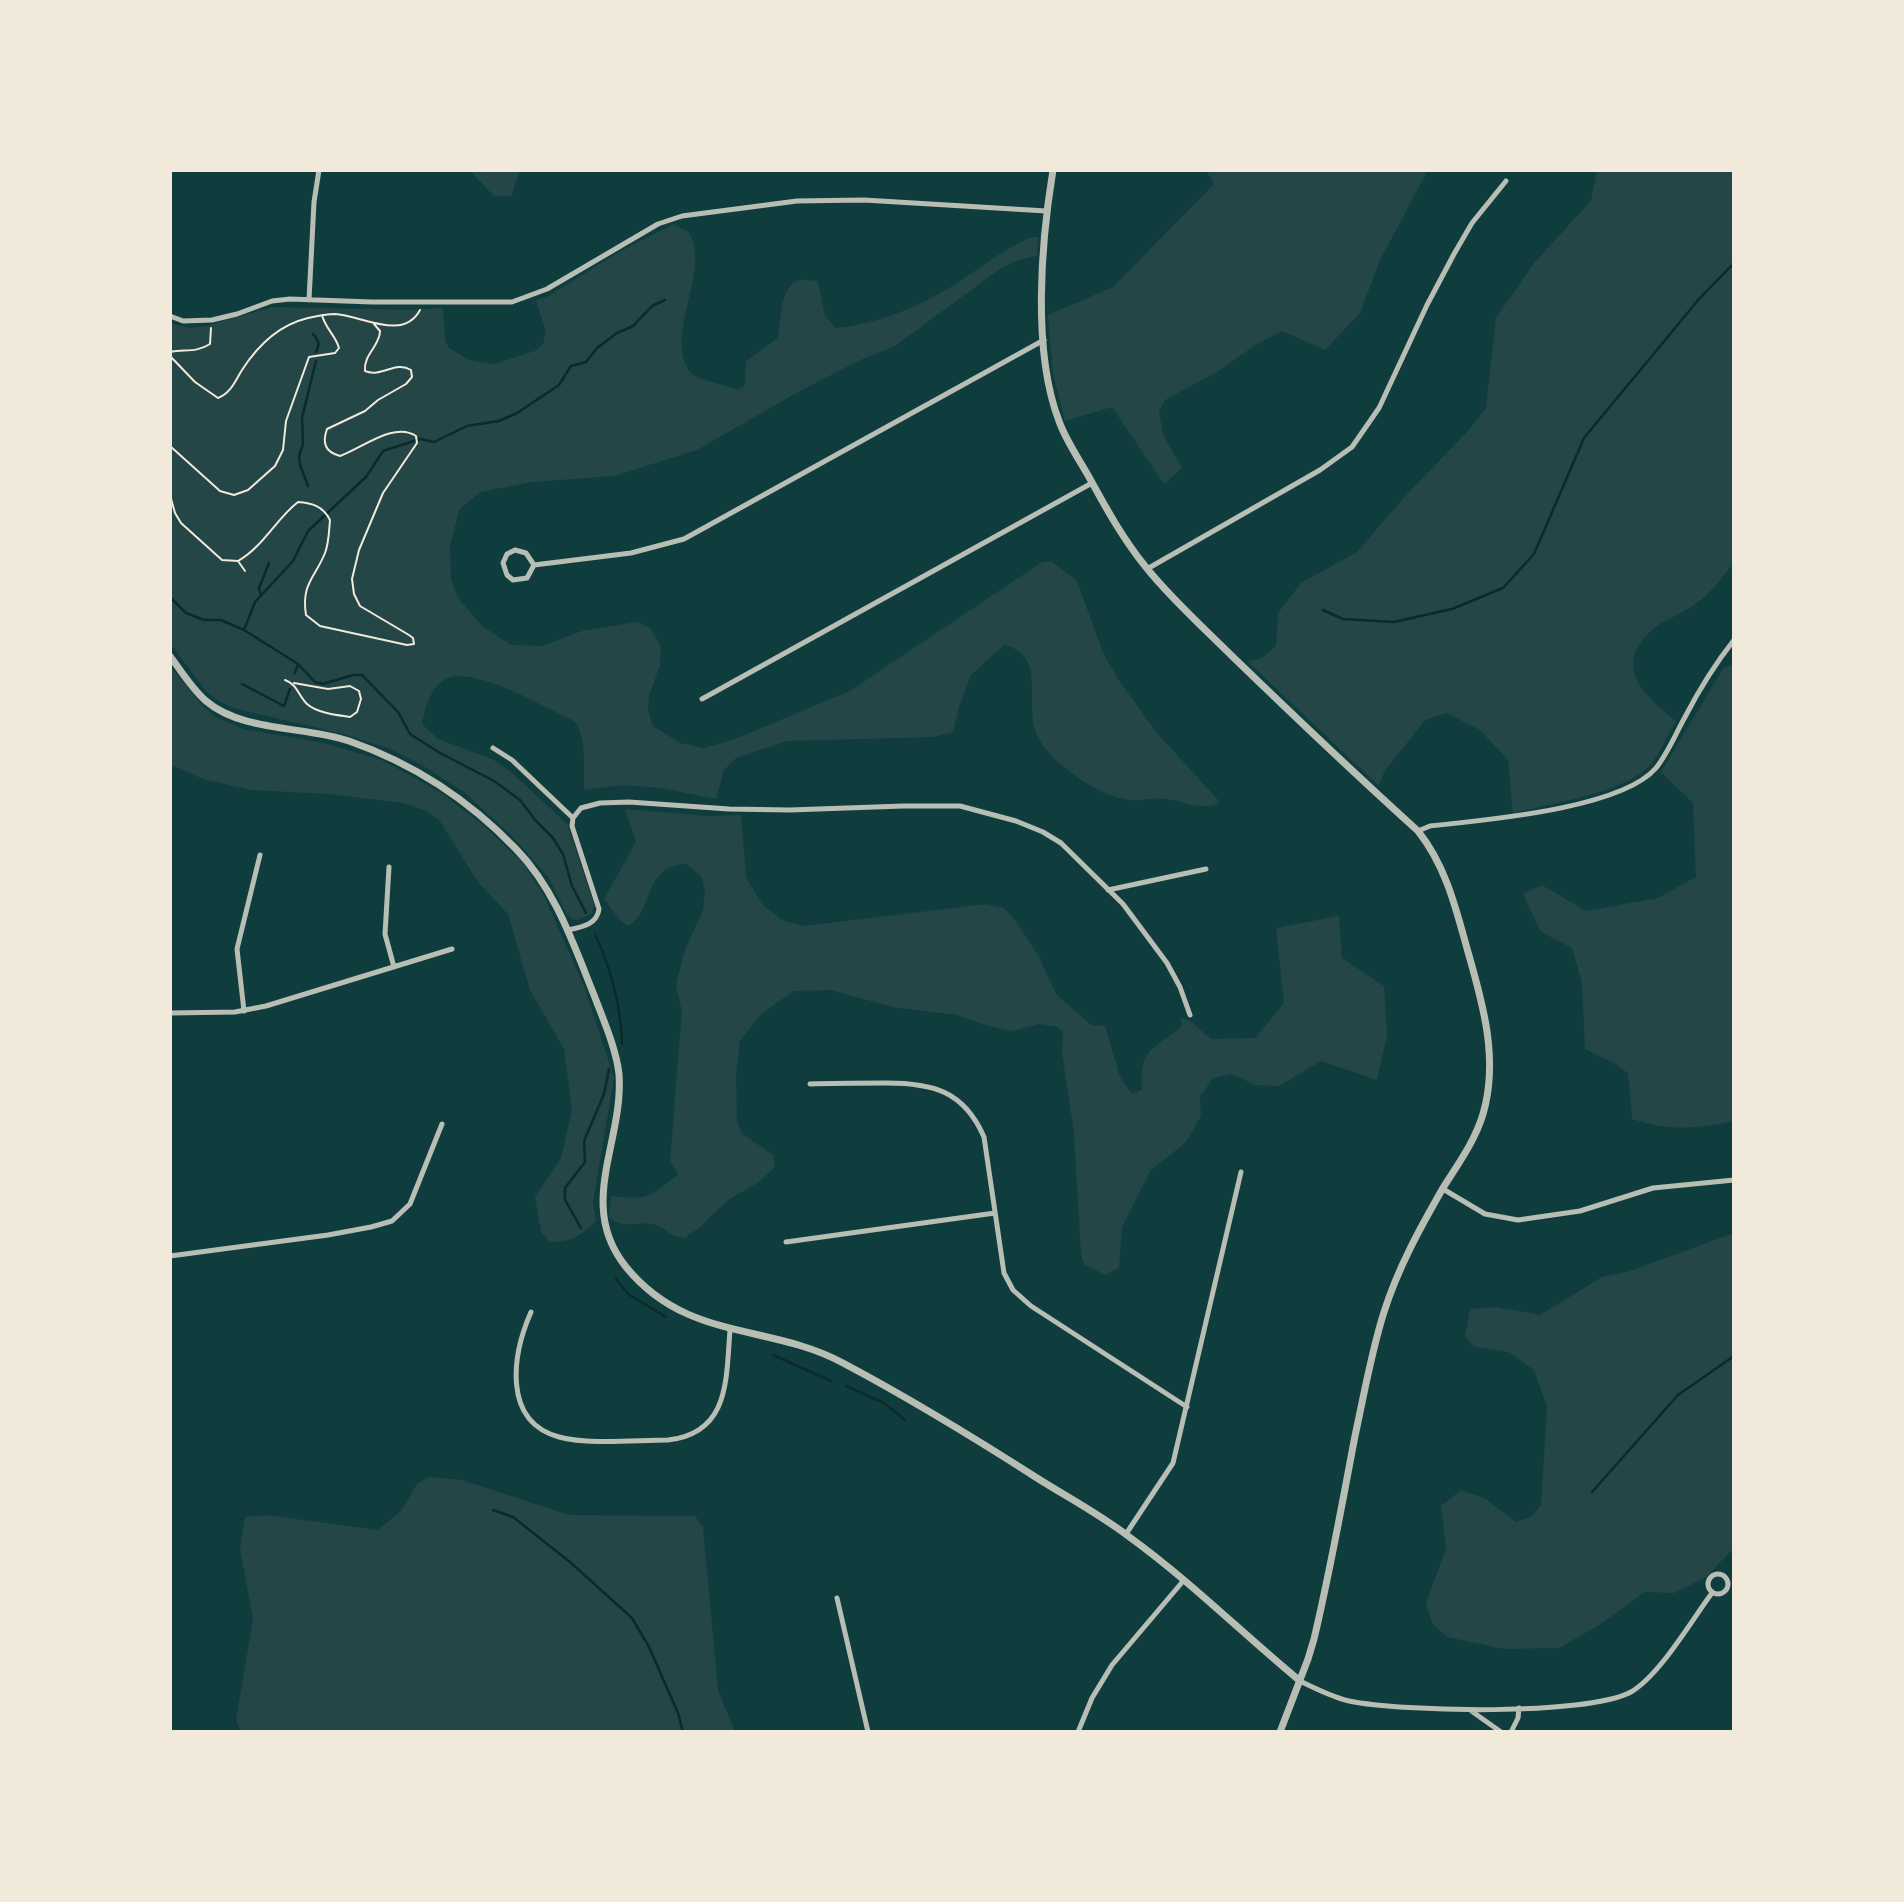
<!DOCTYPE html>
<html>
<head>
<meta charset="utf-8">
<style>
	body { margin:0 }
	#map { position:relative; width:1904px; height:1902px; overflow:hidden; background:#0f3d3e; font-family:"Space Grotesk",sans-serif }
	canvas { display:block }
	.frame { position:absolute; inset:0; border:172px solid #f1e9da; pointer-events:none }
</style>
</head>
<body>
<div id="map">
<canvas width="1904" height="1902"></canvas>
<div class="frame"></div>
</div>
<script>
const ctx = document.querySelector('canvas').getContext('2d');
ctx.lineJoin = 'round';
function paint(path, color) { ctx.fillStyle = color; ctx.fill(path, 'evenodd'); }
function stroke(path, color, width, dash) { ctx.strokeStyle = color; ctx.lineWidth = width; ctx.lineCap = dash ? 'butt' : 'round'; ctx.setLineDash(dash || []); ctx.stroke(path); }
paint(new Path2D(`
	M464,170H520L511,196H494L471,172Z
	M1206,170H1428L1380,260L1360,313L1325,350L1282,331L1255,345L1222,369L1165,400L1159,411L1163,435L1182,468L1164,484L1112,407L1065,421L1053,374L1048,315L1113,287L1214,184Z
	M1597,170H1734V563C1723,576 1711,593 1697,603C1683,614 1664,619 1651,631C1611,667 1646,697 1676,721C1668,735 1661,751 1651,764C1628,792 1549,804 1513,813L1508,760L1480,730L1447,713L1425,720L1384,772L1379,786L1247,661L1261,659L1276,646L1278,613L1301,583L1357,552L1409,492L1469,430L1486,408L1496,318L1534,263L1591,201Z
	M674,224C680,229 688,229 691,236C709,274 662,341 692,374C698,379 728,386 738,390L745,385L746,361L778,338C781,322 779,285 800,280C805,279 813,281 818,281L825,316L836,328C873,324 906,312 939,294C970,277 998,251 1032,237H1038L1037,256L1018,260L1001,268L895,346L858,361L800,391L697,450L614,476L532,482L480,492L459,510L450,547L451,579L458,598L482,626L511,645L542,646L582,631L637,622L650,628L661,647L660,665L649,696L648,710L653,726L680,743L704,748L735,739L850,691L1042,562L1051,561L1077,581L1103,653L1120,682L1157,733L1220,802C1203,812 1185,802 1168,799C1155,797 1144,801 1131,800C1102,798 1055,766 1040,741C1020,709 1051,656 1004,645L971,675L960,704L953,732L932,737L787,741L736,758L724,770L716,799L661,788L623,785L584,790C584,772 587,734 574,721C548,709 475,666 448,678C431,685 425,707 422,724L438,739L492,759L510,771L567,824L594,905L592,913L578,920L572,919L566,913L549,878L511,835L464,792L422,765L388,748L343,734L233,708L219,701L205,690L170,643V323L190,328L206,326L273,307L409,310L443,308L445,340L448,347L469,360L494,364L535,351L543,344L546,332L536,300L549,296L617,253Z
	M1734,664V1121C1699,1129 1667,1131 1632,1119L1628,1073L1614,1063L1585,1049L1582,983L1572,948L1541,932L1523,894L1542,885L1586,911L1658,898L1696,877L1693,803L1661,772L1724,667Z
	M170,666L202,705L214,716L243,729L324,743L381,760L410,775L444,795L483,825L524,864L545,898L584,986L614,1078L593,1202L596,1221C581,1236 571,1242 550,1242L541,1232L535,1197L561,1158L572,1110L564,1049L530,990L508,914L478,882L440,821L426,811L403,803L329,794L251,790L203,779L170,764Z
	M625,809L708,816L741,815L746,877L762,904L781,920L804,926L986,904L1003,908L1013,917L1039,957L1056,994L1091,1025L1105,1026L1120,1077L1132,1094L1142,1090C1139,1048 1153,1050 1182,1026L1180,1018L1190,1021L1211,1039L1255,1038L1284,1003L1276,928L1339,916L1342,958L1384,986L1387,1035L1377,1080L1321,1061L1279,1086L1255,1085L1232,1074L1213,1078L1200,1097L1201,1116L1186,1142L1151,1170L1122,1227L1119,1268L1105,1275L1084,1264L1081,1254L1074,1133L1062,1053L1063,1032L1057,1027L1040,1024L1012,1031L985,1025L957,1015L893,1007L830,990L794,991L761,1014L740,1041L736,1074L737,1122L743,1134L773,1155L775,1167L757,1183L728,1200L701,1226L685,1238C668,1236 665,1227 653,1224C637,1221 622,1230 609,1217L611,1196C648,1200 649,1198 678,1174L670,1161L682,1011L676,986L683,955L703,910L705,892L702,877L685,863C679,865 669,867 664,871C645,885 649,916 627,926L619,919L604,899L636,842Z
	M1734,1233V1548L1706,1577L1674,1593L1645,1592L1599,1625L1559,1648L1504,1649L1447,1637L1432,1623L1426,1604L1446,1548L1441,1506L1461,1490L1486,1499L1516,1522L1531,1517L1541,1505L1547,1407L1534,1370L1509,1352L1474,1347L1465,1336L1470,1309L1496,1307L1540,1315L1602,1277L1627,1272Z
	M429,1477L462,1480L569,1515L695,1516L703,1527L718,1690L735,1732H241L236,1720L253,1619L240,1549L245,1517L266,1515L378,1530L401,1511L417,1484Z`), '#244646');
stroke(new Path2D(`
	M313,334C319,341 320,344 316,352
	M308,486L300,465L299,456L303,444L302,418L316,361
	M261,595L259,588L269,563
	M170,597L186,613L204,620H221L244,630L298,664L315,682L323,684L353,675H362L398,712L410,734L440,753L494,781L520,800L536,821L553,838L563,854L572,886L586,913
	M1323,610L1343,619L1394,622L1452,609L1503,588L1534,554L1584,438L1699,299L1734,263
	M244,630L255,602L293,561L308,531L366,477L383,451L420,439L434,442L467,426L499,421L517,413L559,385L571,366L586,362L597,348L617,333L633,326L652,306L665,300
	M295,673L298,664
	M242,684L284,706L290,689
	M595,934C611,969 621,1005 622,1044
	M581,1228L565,1200V1188L585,1162L584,1141L604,1094L609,1069
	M616,1279L628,1294L666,1317
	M773,1355L831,1381
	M846,1386L884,1403L905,1420
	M1592,1492L1678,1395L1734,1356
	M493,1510L513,1517L570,1562L632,1618L649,1647L678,1713L683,1732`), '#0a2a2b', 2.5);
stroke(new Path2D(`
	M170,352C185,349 196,353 210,344L211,328
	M170,356L195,382L218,398C231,393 235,381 242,370C258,345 279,325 308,318C317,316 326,314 335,314C361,315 403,342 420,310
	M170,446L220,491L234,495L248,490L275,466L283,450L286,421L309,357L335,353L339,348C336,336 325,328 322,315
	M170,495L175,513L181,523L222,560L238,561L245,571
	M238,561C263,547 276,519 298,502C312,503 323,506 330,520C329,530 329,543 325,553C315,578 301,584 306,615L320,626L407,645L414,644L413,638L409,635L360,606L354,594L352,579L359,550L383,493L417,443L416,436C394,421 361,449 340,456C325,452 322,443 327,429L365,411L378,400L406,384L412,377L411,370C395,360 382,378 365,371C363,355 380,346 380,331L374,324
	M285,680C297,684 298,695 307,704C317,713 337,715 350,717L357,712L361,699L359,691L350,686L328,689L294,683`), '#f1e9da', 2);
stroke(new Path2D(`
	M309,300L314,202L319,170
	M170,316L183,321L212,320L237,314L272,301L290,299L372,302H512L547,289L658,224L682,216L797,201L864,200L1046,211
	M534,565L527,578L513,580L507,575L503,563L507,554L515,550L526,553L534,565L631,553L684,539L1044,340
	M1147,569L1320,470L1352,447L1379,408L1427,305L1454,254L1472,223L1506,181
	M702,699L1092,483
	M493,748L512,760L573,818
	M1418,831L1430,826C1484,820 1621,809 1656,768C1668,753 1676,733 1685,717C1699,690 1715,664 1734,640
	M389,867L385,934L394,967
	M1108,890L1206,869
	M568,930C581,927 597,925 599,909L572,826L573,818L581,808L600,803L629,802L729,809L790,810L903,806H960L1016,821L1043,832L1061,843L1123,904L1167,963L1180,987L1190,1015
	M244,1011L237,949L260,855
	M170,1013L235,1012L266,1006L452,949
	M810,1084C835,1083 861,1083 886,1083C933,1083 964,1091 984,1137L1004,1273L1013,1290L1031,1306L1187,1407
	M1443,1189L1485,1214L1518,1220L1580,1211L1653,1188L1734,1180
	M786,1242L995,1213
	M170,1256L328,1235L371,1227L392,1221L410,1204L442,1124
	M531,1312C513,1353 501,1421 559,1437C589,1445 636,1440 668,1440C730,1433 726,1379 730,1330
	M1126,1534L1173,1463L1241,1172
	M1708 1584a10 10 0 1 1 20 0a10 10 0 1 1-20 0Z
	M837,1598L868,1732
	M1300,1681C1316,1689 1332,1697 1349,1701C1402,1712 1586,1716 1631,1692C1660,1675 1691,1621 1712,1593
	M1470,1710L1501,1732
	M1078,1732L1092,1698L1112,1665L1184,1580
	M1511,1732L1518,1718L1519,1708`), '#b8beb3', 5);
stroke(new Path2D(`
	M1053,170C1041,243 1032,351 1059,421C1066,441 1079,459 1089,477C1106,508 1123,539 1145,566C1171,599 1204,628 1233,657C1294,716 1355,774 1418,831C1446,866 1456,909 1468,952C1483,1004 1499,1060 1483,1114C1475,1141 1458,1164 1443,1188C1420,1228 1398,1268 1384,1312C1371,1353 1364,1395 1355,1436C1342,1504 1330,1572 1314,1639L1308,1659L1280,1732
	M170,656C181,671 192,689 206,701C242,732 305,726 349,741C412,763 469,800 516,849C555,889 573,943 594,995C603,1019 616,1048 619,1074C624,1142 576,1205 626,1267C687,1342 769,1323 843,1363C909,1398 973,1437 1037,1478C1067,1497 1099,1514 1128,1536C1189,1580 1242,1633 1300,1681`), '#b8beb3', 7);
</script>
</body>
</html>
